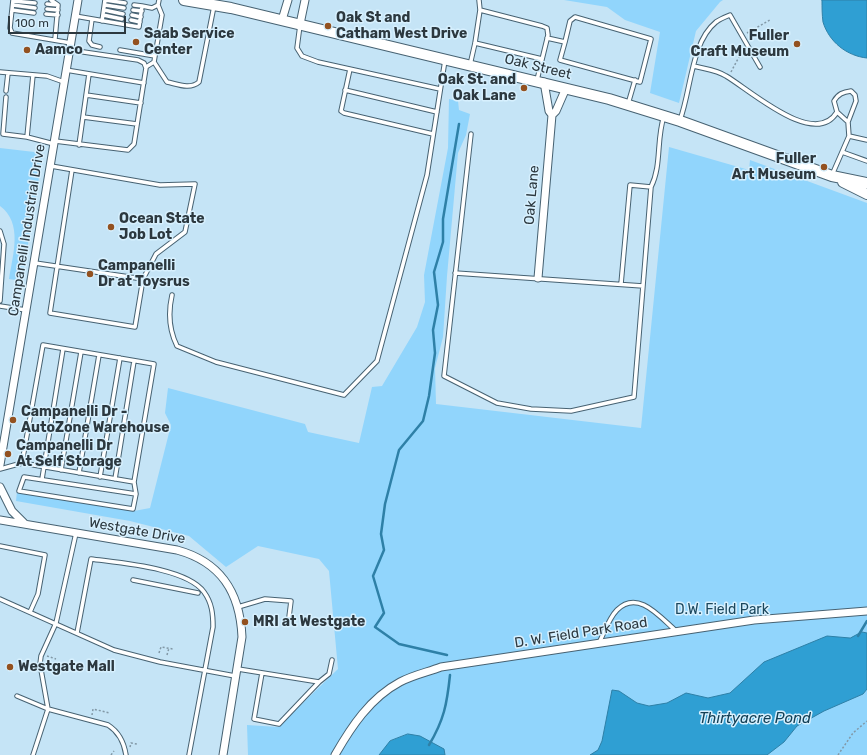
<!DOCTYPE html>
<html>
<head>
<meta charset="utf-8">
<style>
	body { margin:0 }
	#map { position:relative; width:867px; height:755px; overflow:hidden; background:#c5e4f6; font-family:Rubik,sans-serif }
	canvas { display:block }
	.scale { position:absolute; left:8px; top:16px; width:118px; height:18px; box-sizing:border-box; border:2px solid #2c383f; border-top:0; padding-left:5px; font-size:12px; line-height:14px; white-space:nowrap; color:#2c383f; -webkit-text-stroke:3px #d7f0fe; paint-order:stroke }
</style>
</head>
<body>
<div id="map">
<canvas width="867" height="755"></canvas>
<div class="scale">100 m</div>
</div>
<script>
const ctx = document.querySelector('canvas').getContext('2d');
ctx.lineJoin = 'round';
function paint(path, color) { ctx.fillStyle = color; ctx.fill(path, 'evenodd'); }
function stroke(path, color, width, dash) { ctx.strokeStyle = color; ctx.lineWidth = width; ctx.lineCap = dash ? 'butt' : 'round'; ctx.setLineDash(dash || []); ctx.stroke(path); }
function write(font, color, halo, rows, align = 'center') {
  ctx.font = font + ' Rubik,sans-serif'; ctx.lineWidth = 3; ctx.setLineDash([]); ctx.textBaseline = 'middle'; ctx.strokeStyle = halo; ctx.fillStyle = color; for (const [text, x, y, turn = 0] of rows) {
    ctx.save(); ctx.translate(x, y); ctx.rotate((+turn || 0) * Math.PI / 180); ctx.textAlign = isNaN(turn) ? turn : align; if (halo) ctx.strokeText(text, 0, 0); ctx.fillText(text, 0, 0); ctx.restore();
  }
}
paint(new Path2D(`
	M564,0H723L720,2L696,31L679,103L650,93L660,32L625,20L607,7Z
	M449,99L458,101L459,110L470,114L466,135L458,153L447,276L443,337L435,368L436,404L641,428L669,147L749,170L750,160L867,203V755H248L247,725L278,727L338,669L329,571L319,559L258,546L226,567L189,536L130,521L16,501L17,491L134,511L150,508L171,425L165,413L168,388L305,424L308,432L359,443L372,387L382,386L417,327L425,302L424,275L448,148Z
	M0,148L43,153L22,281L9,279C13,254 23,223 0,206Z`), '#91d5fc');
const water = new Path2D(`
	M822,0H867V58C847,56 829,42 823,22C822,15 822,7 822,0Z
	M862,632L867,633V689L863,694L824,711L797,726L784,742L767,755H590L598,750L602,741L612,690L619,691L637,703L649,706L667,703L686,693L708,698L730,693L764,662L827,636L850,638Z
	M408,734L420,736L444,749L445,755H379L390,741Z`);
paint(water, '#2f9fd3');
stroke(water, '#2e80a7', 1);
stroke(new Path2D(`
	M858,636L867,621
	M447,655L399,644L375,627L384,613L373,576L384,550L381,534L385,504L399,450L423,421L429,396L435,353L433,330L438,305L434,272L443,242V219L459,124
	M429,745C444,720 447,704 450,675`), '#2e80a7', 2.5);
const service = new Path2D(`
	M13,0L10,28L12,33L71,43
	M51,0L58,5L55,39
	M105,0L125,3
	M479,0L480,10
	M13,1L35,3
	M47,4L58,5
	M13,5L35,8
	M105,5L124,8
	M134,5L142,6
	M47,9L58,10
	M12,10L34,13
	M104,10L123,14
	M133,10L142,11
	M46,14L58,15
	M103,15L122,19
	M132,15L141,17
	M75,16L139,27L142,6L152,8L158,5
	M92,19L89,41L92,45L100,47
	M131,20L140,22
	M102,21L105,0
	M300,25L297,48L302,56L318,62L440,89
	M547,38L565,42L560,60L640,82L651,39L575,17L570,21L565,42
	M475,43L542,59
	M120,50L155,56
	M154,62L167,82C177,84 190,90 199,82L214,6
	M470,65L475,43L480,10L542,26L547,28L548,35L537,80
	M694,66C705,69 717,70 726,76C750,90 815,149 837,112L834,101C838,94 843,92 851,91L855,95L856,101L848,122L849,136L832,175
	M146,67L154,62L162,15L158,5L159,0
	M350,69L341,111L344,113L433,134
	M66,70L144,83
	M0,72L47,76L64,82
	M33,75L27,137L54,144
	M345,90L437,112
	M6,91L8,73
	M86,95L141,103
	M6,97L3,134L27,137
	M628,104L635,80
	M837,112L848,122
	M83,117L137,124
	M680,120C691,91 691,42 716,22C720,19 725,17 730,15L760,67
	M471,134L444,376L497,403L531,409L571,411L634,397L651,187C662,165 656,140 664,116
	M849,136L867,140
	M55,141L128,150L134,144L146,68L144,63L138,60L70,50
	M79,145L89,74
	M842,152L867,161
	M72,170L50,313L135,327L143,279
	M0,231L4,244L0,301
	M35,263L143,279L156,254L185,232L195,184L160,185L51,166
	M455,273L643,286
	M621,284L630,185L651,187
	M172,295C168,313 169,330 177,346L216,362L344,395L377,361L427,175L445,60
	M0,306L26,310
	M0,469L22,463L134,482L154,364L43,345L22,463
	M61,470L81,352
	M79,473L99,355
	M24,477L136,494L133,509L19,491Z
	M100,477L120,358
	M42,479L63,349
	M115,479L134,361
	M134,482L136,494
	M76,533L56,623L41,656L40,664L48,709L108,725C119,732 124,742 126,755
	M0,546L45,555L38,594L30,612
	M133,580L198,593
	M0,599L114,650L160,662L235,676
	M238,607L265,599L291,601L289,617
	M77,633L91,559C120,563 187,568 204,592C212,603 213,614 213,627L189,755
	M599,643C604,633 609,618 617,610C638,589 660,617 676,631
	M238,669L319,682L279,724L254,719L262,673
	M319,682L329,674L332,660
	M17,696L48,709L33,755`);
const minor = new Path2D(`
	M282,20L288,0
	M300,24L305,0
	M544,82L549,111L552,115
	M538,278L552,115L556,111L566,88
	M0,465L78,0
	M0,487L12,511L24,523
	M0,520L177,550C221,562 240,592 242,637L223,755
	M335,755C351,727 370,698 400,682C413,675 428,672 441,667L754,620L867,611`);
const secondary = new Path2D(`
	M184,0L231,8L609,99L680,121L832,176L867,183
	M843,182L867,194`);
stroke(service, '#476272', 5.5);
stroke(minor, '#476272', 9);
stroke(secondary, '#476272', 12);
stroke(new Path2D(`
	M747,33L770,20
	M731,72L739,57L744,52
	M159,653L161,647L173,649
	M167,655L169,648
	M47,656L56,659
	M92,715L93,709L110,713
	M130,747L131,743L137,744
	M111,755L114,751
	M838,755L853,733L867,721`), '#8298a6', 1.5, [2, 2]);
stroke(service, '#fff', 3.5);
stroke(minor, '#fff', 7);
stroke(secondary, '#fff', 10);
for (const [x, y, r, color] of [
	[328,26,4,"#935120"],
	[136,42,4,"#935120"],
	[797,44,4,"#935120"],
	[27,50,4,"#935120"],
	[524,88,4,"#935120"],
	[824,167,4,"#935120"],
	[111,227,4,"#935120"],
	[90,274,4,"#935120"],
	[13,420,4,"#935120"],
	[8,454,4,"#935120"],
	[245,622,4,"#935120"],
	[10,667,4,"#935120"]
]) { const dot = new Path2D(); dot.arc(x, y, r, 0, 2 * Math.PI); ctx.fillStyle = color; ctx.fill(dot); stroke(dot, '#d7f0fe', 1.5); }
write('bold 14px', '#2c383f', '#d7f0fe', [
	["Oak St and",336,18],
	["Catham West Drive",336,34],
	["Saab Service",144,34],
	["Center",144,50],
	["Fuller",789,36,"right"],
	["Craft Museum",789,52,"right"],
	["Aamco",35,50],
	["Oak St. and",516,80,"right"],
	["Oak Lane",516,96,"right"],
	["Fuller",816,159,"right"],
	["Art Museum",816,175,"right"],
	["Ocean State",119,219],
	["Job Lot",119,235],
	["Campanelli",98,266],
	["Dr at Toysrus",98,282],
	["Campanelli Dr -",21,412],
	["AutoZone Warehouse",21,428],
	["Campanelli Dr",16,446],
	["At Self Storage",16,462],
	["MRI at Westgate",253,622],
	["Westgate Mall",18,667]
], 'left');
write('14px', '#2c383f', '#d7f0fe', [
	["Oak Street",538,67,14],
	["Oak Lane",532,195,-85],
	["Campanelli Industrial Drive",27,230,-81],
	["Westgate Drive",137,531,10],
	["D. W. Field Park Road",581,633,-9]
]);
write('14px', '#1b475d', '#d7f0fe', [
	["D.W. Field Park",722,610]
]);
write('italic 15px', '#134056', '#d7f0fe', [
	["Thirtyacre Pond",755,719]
]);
</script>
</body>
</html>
